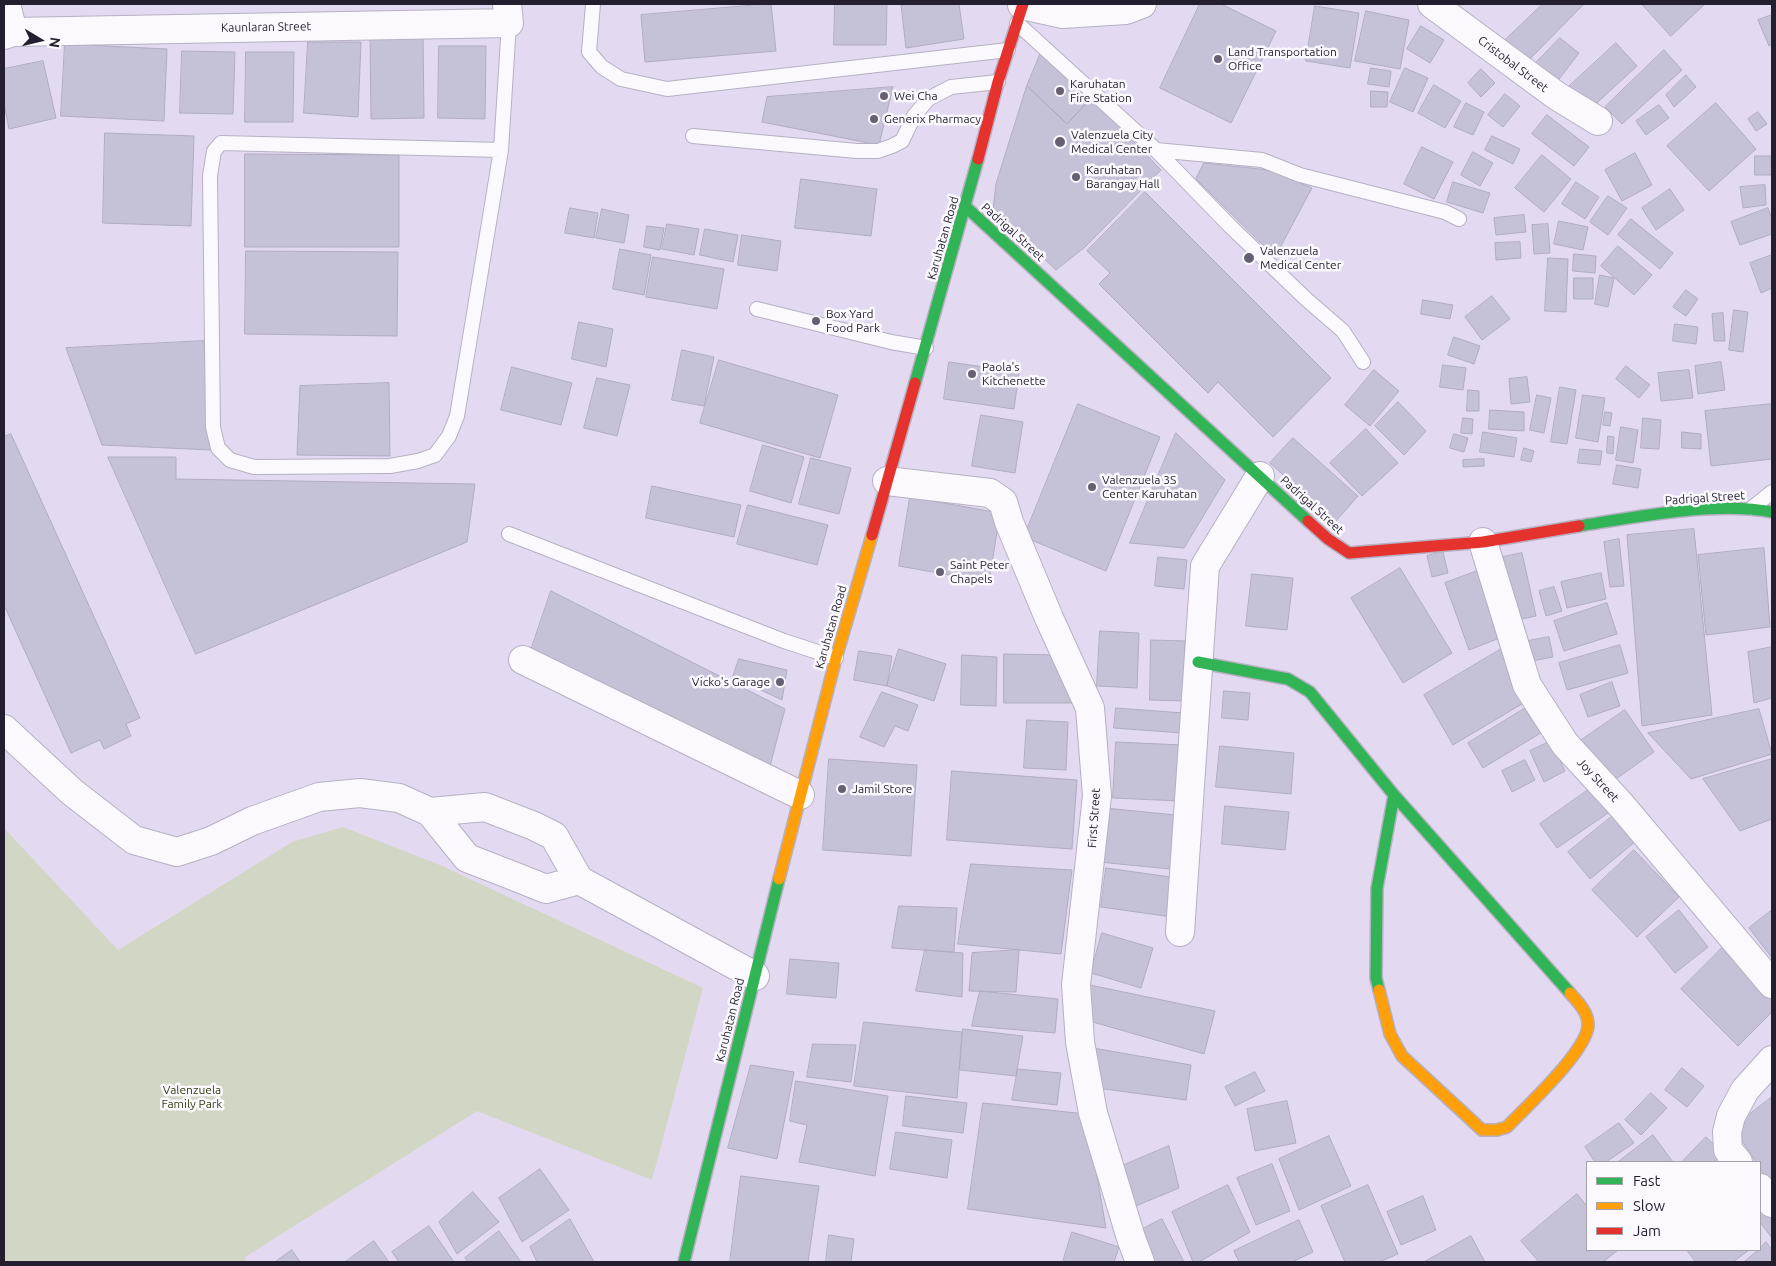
<!DOCTYPE html>
<html>
<head>
<meta charset="utf-8">
<style>
	body { margin:0 }
	#map { position:relative; width:1776px; height:1266px; overflow:hidden; background:#e3daf2; font-family:Ubuntu,sans-serif }
	canvas { display:block }
	.frame { position:absolute; inset:0; border:5px solid #241e2e; pointer-events:none }
	.legend { position:absolute; left:1586px; top:1161px; width:175px; height:90px; box-sizing:border-box; background:#fbf9fe; border:1px solid #a5a1ab; margin:0; padding:6px 9px; list-style:none; font-size:15px; color:#241e2e }
	.legend li { display:flex; align-items:center; gap:10px; height:25px }
	.legend b { width:25px; border:1px solid #a5a1ab }
	.north { position:absolute; left:15px; top:15px; width:50px; height:50px; -webkit-text-stroke:4px #fbf9fe; paint-order:stroke; rotate:99deg; font-size:14px; font-weight:700; line-height:20px; text-align:center; color:#241e2e }
	.north::after { content:''; display:block; margin:auto; width:18px; height:22px; background:#241e2e; clip-path:polygon(50% 0,100% 100%,50% 72%,0 100%) }
</style>
</head>
<body>
<div id="map">
<canvas width="1776" height="1266"></canvas>
<div class="frame"></div>
<ul class="legend">
<li><b style="height:6px;background:#30b455"></b>Fast</li>
<li><b style="height:6px;background:#ff9f0a"></b>Slow</li>
<li><b style="height:6px;background:#e5322d"></b>Jam</li>
</ul>
<div class="north">N</div>
</div>
<script>
const ctx = document.querySelector('canvas').getContext('2d');
ctx.lineJoin = 'round';
function paint(path, color) { ctx.fillStyle = color; ctx.fill(path, 'evenodd'); }
function stroke(path, color, width, dash) { ctx.strokeStyle = color; ctx.lineWidth = width; ctx.lineCap = dash ? 'butt' : 'round'; ctx.setLineDash(dash || []); ctx.stroke(path); }
function write(font, color, halo, rows, align = 'center') {
  ctx.font = font + ' Ubuntu,sans-serif'; ctx.lineWidth = 5; ctx.setLineDash([]); ctx.textBaseline = 'middle'; ctx.strokeStyle = halo; ctx.fillStyle = color; for (const [text, x, y, turn = 0] of rows) {
    ctx.save(); ctx.translate(x, y); ctx.rotate((+turn || 0) * Math.PI / 180); ctx.textAlign = isNaN(turn) ? turn : align; if (halo) ctx.strokeText(text, 0, 0); ctx.fillText(text, 0, 0); ctx.restore();
  }
}
paint(new Path2D(`
	M343,827L440,865L703,988L652,1180L477,1111L245,1257L247,1262H4V828L118,950L292,842Z`), '#d2d6c5');
const building = new Path2D(`
	M771,4L776,51L645,62L641,15Z
	M835,4H887L886,45H834Z
	M911,4H959L964,39L906,48L901,5Z
	M1200,4H1221L1276,31L1231,123L1160,88Z
	M1543,4H1584L1523,66L1502,43Z
	M1642,4H1705L1671,36Z
	M1315,6L1359,13L1350,68L1306,61Z
	M1366,11L1409,20L1400,69L1355,61Z
	M1772,15V44L1769,46L1758,20Z
	M1421,26L1444,40L1430,63L1407,49Z
	M423,33L424,118L371,119L370,34Z
	M1560,38L1579,53L1553,87L1531,68Z
	M308,42H361L358,117L304,113Z
	M1616,43L1637,66L1587,112L1563,92Z
	M65,44L167,49L164,121L61,116Z
	M439,46H486L485,119L438,118Z
	M1042,50L1092,97L1067,124L1027,86Z
	M1664,50L1682,70L1622,124L1605,107Z
	M182,51L235,52L233,114L180,113Z
	M246,52H294L293,122H245Z
	M43,61L56,118L9,129L4,104V69Z
	M1371,68L1391,71L1389,87L1368,84Z
	M1405,68L1428,78L1413,112L1390,102Z
	M1481,69L1495,83L1481,97L1468,83Z
	M1686,75L1696,87L1674,107L1666,95Z
	M1434,85L1461,101L1445,128L1418,113Z
	M1027,86L1067,124L1092,97L1161,170L1085,247L1056,270L993,210L996,184Z
	M893,87L879,145L762,122L767,97Z
	M1371,91L1388,92L1387,107H1371Z
	M1505,94L1520,106L1503,127L1488,115Z
	M1466,103L1484,112L1473,135L1454,127Z
	M1716,103L1756,149L1709,191L1667,146Z
	M1659,105L1669,118L1646,135L1636,121Z
	M1758,112L1767,124L1756,131L1748,119Z
	M1547,115L1589,147L1574,166L1532,134Z
	M105,133L194,136L191,226L103,223Z
	M1492,136L1520,149L1513,164L1485,150Z
	M1422,147L1453,162L1434,199L1404,184Z
	M1473,152L1493,163L1480,186L1461,175Z
	M1635,153L1652,185L1622,201L1605,170Z
	M245,154L399,155V247H245Z
	M1542,155L1571,179L1544,212L1515,188Z
	M1755,156H1771L1772,175H1755Z
	M1204,163L1269,170L1312,188L1275,257L1196,179Z
	M801,179L877,189L871,236L795,228Z
	M1453,182L1490,193L1483,213L1447,202Z
	M1576,182L1599,197L1585,219L1562,204Z
	M1765,185L1766,205L1743,208L1740,187Z
	M1670,189L1684,210L1656,230L1642,208Z
	M1145,192L1331,378L1273,437L1218,382L1208,393L1099,284L1110,273L1087,251Z
	M1608,196L1627,208L1608,235L1590,222Z
	M570,208L598,213L594,238L565,233Z
	M1768,208L1772,219V234L1740,245L1731,222Z
	M602,209L629,215L624,243L596,238Z
	M1524,215L1526,232L1496,235L1494,218Z
	M1631,219L1673,253L1660,269L1618,235Z
	M1559,221L1588,227L1583,250L1554,244Z
	M667,224L699,229L694,255L662,249Z
	M1548,224L1550,253L1534,254L1532,225Z
	M647,226L664,228L660,250L644,247Z
	M705,229L738,235L733,262L700,255Z
	M742,235L781,241L777,271L738,265Z
	M1520,242L1521,258L1496,260L1495,243Z
	M1618,246L1652,275L1634,295L1601,266Z
	M620,249L651,255L644,295L613,289Z
	M246,251L398,252L397,336L245,334Z
	M1574,254L1596,256L1595,273L1573,271Z
	M1772,255V288L1761,293L1750,263Z
	M653,257L724,269L717,309L646,297Z
	M1548,258L1568,259L1566,312L1545,311Z
	M1600,275L1614,278L1608,307L1595,304Z
	M1574,278H1593V299H1574Z
	M1686,290L1698,299L1686,316L1673,307Z
	M1492,296L1510,319L1482,340L1465,317Z
	M1423,300L1453,305L1450,319L1421,314Z
	M1734,310L1748,312L1743,352L1729,350Z
	M1723,313L1725,341H1714L1712,314Z
	M579,322L613,329L606,367L572,359Z
	M1675,324L1698,327L1696,344L1673,341Z
	M1454,337L1480,346L1474,364L1448,355Z
	M204,341L211,450L102,445L66,348Z
	M682,350L714,357L704,406L672,400Z
	M719,360L838,395L820,458L700,423Z
	M949,362L1019,372L1014,409L944,399Z
	M1721,362L1725,390L1698,394L1695,366Z
	M1443,365L1466,368L1463,390L1440,387Z
	M1626,366L1650,385L1639,398L1616,379Z
	M512,367L572,383L561,425L501,410Z
	M1374,370L1399,391L1370,426L1345,405Z
	M1689,370L1693,398L1661,401L1658,373Z
	M1527,377L1530,402L1511,404L1509,379Z
	M597,378L630,385L617,436L584,428Z
	M389,383L390,456L297,455L300,386Z
	M1560,387L1576,390L1567,444L1551,442Z
	M1468,390L1479,391V411H1467Z
	M1537,395L1551,398L1544,433L1530,430Z
	M1583,395L1605,398L1598,442L1576,438Z
	M1398,402L1426,431L1404,455L1375,426Z
	M1078,404L1160,437L1106,571L1024,537Z
	M1772,404V459L1711,466L1705,411Z
	M1490,410L1524,412V431L1489,429Z
	M1605,412L1612,413L1610,426L1603,425Z
	M981,415L1023,422L1015,473L972,466Z
	M1463,418L1473,419L1472,434L1461,433Z
	M1643,418L1661,420L1659,449L1641,448Z
	M1621,427L1638,430L1633,463L1616,460Z
	M1366,429L1398,463L1362,496L1330,463Z
	M1483,432L1517,438L1514,457L1480,452Z
	M1682,432L1701,434V449L1682,448Z
	M1176,433L1225,480L1184,548L1130,543Z
	M11,434L140,718L126,724L131,736L104,749L100,740L71,753L4,605V437Z
	M1454,434L1468,438L1464,452L1450,448Z
	M1608,436L1614,437L1613,454L1607,453Z
	M1293,438L1358,496L1335,522L1270,463Z
	M763,445L804,457L791,503L750,491Z
	M1524,448L1534,451L1531,462L1521,460Z
	M1580,449L1602,451L1600,465L1578,463Z
	M108,457H176V479L475,484L467,542L196,654Z
	M811,458L851,468L839,514L799,504Z
	M1484,459V466L1463,467V460Z
	M1617,465L1641,469L1638,488L1613,484Z
	M652,486L741,505L734,537L646,518Z
	M910,497L1000,513L989,582L899,566Z
	M748,505L828,525L817,565L737,544Z
	M1694,529L1712,715L1642,726L1627,535Z
	M1619,539L1624,586L1610,587L1604,542Z
	M1764,548L1770,627L1706,635L1698,555Z
	M1443,552L1448,573L1432,577L1427,556Z
	M1522,553L1536,616L1512,621L1498,558Z
	M1158,557L1187,560L1184,589L1155,586Z
	M1400,568L1452,653L1403,683L1351,598Z
	M1480,570L1505,636L1469,650L1445,583Z
	M1601,573L1606,599L1567,608L1561,582Z
	M1252,574L1293,578L1287,630L1246,626Z
	M1554,587L1562,611L1546,616L1539,591Z
	M551,591L785,709L769,770L528,659Z
	M1607,603L1617,634L1564,651L1554,621Z
	M1100,631L1139,633L1137,688L1097,686Z
	M1549,637L1553,657L1527,662L1523,642Z
	M1151,640L1185,641L1184,701L1150,700Z
	M1620,645L1628,673L1567,690L1559,663Z
	M1772,647V698L1754,703L1748,652Z
	M1503,648L1532,698L1453,745L1424,695Z
	M899,649L946,664L934,701L887,686Z
	M859,651L892,656L887,686L854,680Z
	M1004,654L1055,655L1075,703H1004Z
	M962,655L997,657L996,706L961,705Z
	M739,659L787,670L782,700L733,677Z
	M1612,682L1620,706L1588,717L1580,695Z
	M1224,691L1250,693L1248,720L1222,718Z
	M882,692L918,705L908,731L895,726L884,747L860,737Z
	M1529,706L1544,731L1483,768L1468,743Z
	M1116,708L1184,713L1182,733L1114,728Z
	M1759,709L1772,754L1691,779L1648,733Z
	M1625,710L1654,752L1606,786L1577,743Z
	M1027,720L1068,722L1066,770L1024,768Z
	M1551,741L1565,771L1544,782L1530,751Z
	M1116,742L1182,745L1179,801L1113,798Z
	M1220,746L1294,753L1291,794L1216,787Z
	M829,759L917,765L911,856L823,850Z
	M1772,759V819L1740,831L1703,779Z
	M1525,760L1535,780L1512,792L1502,771Z
	M952,771L1077,780L1072,849L947,840Z
	M1591,788L1608,813L1557,848L1540,824Z
	M1225,806L1289,812L1285,850L1222,844Z
	M1105,808L1176,815L1170,869L1099,862Z
	M1615,814L1636,841L1590,879L1568,852Z
	M1634,850L1679,897L1637,937L1592,890Z
	M971,864L1072,870L1061,954L958,944Z
	M1106,868L1178,878L1172,917L1101,907Z
	M899,906L957,908L954,952L892,948Z
	M1679,910L1708,947L1675,973L1646,937Z
	M1772,910V958L1749,928Z
	M1102,933L1153,948L1141,988L1091,973Z
	M1724,946L1772,994V1012L1738,1046L1681,989Z
	M925,950L963,953L962,997L916,991Z
	M1019,950L1016,992L969,991L972,953Z
	M790,959L839,963L836,998L787,994Z
	M1085,984L1215,1011L1204,1054L1086,1020Z
	M980,991L1058,999L1055,1033L972,1026Z
	M864,1022L962,1032L957,1098L854,1086Z
	M963,1029L1023,1036L1016,1076L960,1070Z
	M813,1044L856,1045L851,1082L807,1077Z
	M1087,1047L1191,1065L1186,1100L1097,1088Z
	M751,1065L794,1072L777,1159L728,1148Z
	M1682,1068L1704,1086L1687,1107L1665,1090Z
	M1018,1069L1061,1073L1057,1105L1012,1100Z
	M1255,1072L1265,1091L1235,1106L1225,1087Z
	M796,1081L888,1096L875,1176L799,1162L807,1125L790,1121Z
	M1651,1093L1667,1108L1641,1135L1625,1120Z
	M906,1096L967,1103L963,1133L903,1126Z
	M1772,1097V1187L1760,1168V1162H1756L1733,1127Z
	M1287,1101L1296,1143L1255,1151L1247,1109Z
	M983,1103L1086,1114L1106,1228L968,1209Z
	M1619,1123L1634,1143L1606,1162H1595L1585,1147Z
	M896,1132L952,1140L947,1178L890,1169Z
	M1653,1135L1673,1162H1618Z
	M1329,1136L1351,1186L1299,1210L1279,1159Z
	M1706,1137L1723,1153L1714,1162H1682Z
	M1169,1146L1179,1188L1131,1208L1122,1166Z
	M1272,1164L1290,1211L1256,1225L1237,1178Z
	M540,1169L569,1210L522,1242L499,1198Z
	M741,1176L819,1186L808,1262H730Z
	M1228,1185L1250,1232L1199,1262H1193L1172,1212Z
	M1368,1185L1398,1254L1379,1262H1345L1321,1206Z
	M473,1192L499,1222L457,1254L439,1222Z
	M1577,1194L1587,1206V1250H1618L1603,1262H1539L1521,1241Z
	M1423,1196L1436,1230L1401,1245L1387,1212Z
	M1760,1199L1772,1215V1238L1760,1222Z
	M570,1219L594,1262H537L530,1247Z
	M1162,1219L1184,1262H1150L1135,1233Z
	M1299,1220L1313,1252L1292,1262H1239L1234,1251Z
	M429,1226L454,1262H399L392,1252Z
	M499,1231L521,1262H468L465,1258Z
	M1072,1232L1119,1247L1114,1262H1063Z
	M829,1235L854,1239L851,1262H826Z
	M1471,1236L1485,1262H1424Z
	M374,1241L389,1262H345Z
	M1766,1242L1772,1250V1262H1744L1758,1250H1760V1248Z
	M292,1250L300,1262H275Z
	M1687,1250H1749L1733,1262H1696Z`);
paint(building, '#c5c2d8');
stroke(building, '#b0acbf', 1);
const lane = new Path2D(`
	M593,4L589,52L602,67L621,79L667,89L1008,50
	M1017,23L1156,150L1231,227L1306,299L1343,331L1363,362
	M693,136L857,151H878L892,146L902,141L914,116L928,99L951,87L998,82
	M501,150L221,143L214,151L210,176L213,427L218,448L230,460L254,467L390,466L418,461L435,455L449,436L457,416L501,150L509,23
	M1156,150L1262,160L1300,175L1445,212L1459,219
	M757,309L891,342L926,348
	M1752,508L1772,492
	M509,534L784,641L836,658`);
const street = new Path2D(`
	M6,4L13,32
	M1432,4L1557,96L1598,121
	M1022,5L1063,14L1126,10L1142,4
	M4,35L13,32L509,23L507,4
	M887,481L990,493L1003,502L1009,522L1049,618L1090,708L1097,796L1076,985L1080,1042L1093,1113L1131,1238L1140,1262
	M1483,542L1527,685L1565,744L1621,805L1772,984
	M523,660L800,795
	M4,729L72,792L134,840L177,852L211,841L252,821L319,797L360,793L399,798L430,812L467,858L511,875L546,889L579,880
	M430,812L485,807L534,826L554,836L579,880L755,976
	M1180,932L1205,566L1260,476
	M1738,1162L1728,1150L1727,1132L1731,1116L1745,1090L1772,1060
	M1760,1188L1772,1203`);
const fast = new Path2D(`
	M966,207L1308,521
	M915,383L978,159
	M1579,526C1636,517 1716,501 1772,512
	M1198,662L1288,679L1310,692L1394,795L1570,993
	M1379,990L1376,978L1377,888L1394,795
	M684,1262L779,879`);
const slow = new Path2D(`
	M779,879L836,658L872,535
	M1379,990L1390,1034L1402,1056L1482,1130H1497L1507,1127C1526,1107 1586,1052 1588,1026C1589,1013 1578,1002 1570,993`);
const jam = new Path2D(`
	M978,159L998,82L1023,4
	M1308,521L1328,539L1349,553L1483,542L1579,526
	M872,535L915,383`);
stroke(lane, '#b6b0c2', 16);
stroke(street, '#b6b0c2', 30);
stroke(fast, '#b6b0c2', 14);
stroke(slow, '#b6b0c2', 14);
stroke(jam, '#b6b0c2', 14);
stroke(lane, '#fbf9fd', 14);
stroke(street, '#fbf9fd', 28);
stroke(fast, '#30b455', 11);
stroke(slow, '#ff9f0a', 11);
stroke(jam, '#e5322d', 11);
for (const [x, y, r, color] of [
	[1218,59,5,"#676073"],
	[1060,91,5,"#676073"],
	[884,96,5,"#676073"],
	[874,119,5,"#676073"],
	[1060,142,6,"#676073"],
	[1076,177,5,"#676073"],
	[1249,258,6,"#676073"],
	[816,321,5,"#676073"],
	[972,374,5,"#676073"],
	[1092,487,5,"#676073"],
	[940,572,5,"#676073"],
	[780,682,5,"#676073"],
	[842,789,5,"#676073"]
]) { const dot = new Path2D(); dot.arc(x, y, r, 0, 2 * Math.PI); ctx.fillStyle = color; ctx.fill(dot); stroke(dot, '#fbf9fe', 2); }
write('12px', '#241e2e', '#fbf9fe', [
	["Kaunlaran Street",266,27,-1],
	["Cristobal Street",1513,64,37],
	["Padrigal Street",1013,232,42],
	["Karuhatan Road",943,238,-74],
	["Padrigal Street",1705,498,-4],
	["Padrigal Street",1312,505,42],
	["Karuhatan Road",831,627,-74],
	["Joy Street",1598,780,47],
	["First Street",1094,818,-86],
	["Karuhatan Road",730,1020,-76]
]);
write('12px', '#241e2e', '#fbf9fe', [
	["Land Transportation",1228,52],
	["Office",1228,66],
	["Karuhatan",1070,84],
	["Fire Station",1070,98],
	["Wei Cha",894,96],
	["Generix Pharmacy",884,119],
	["Valenzuela City",1071,135],
	["Medical Center",1071,149],
	["Karuhatan",1086,170],
	["Barangay Hall",1086,184],
	["Valenzuela",1260,251],
	["Medical Center",1260,265],
	["Box Yard",826,314],
	["Food Park",826,328],
	["Paola's",982,367],
	["Kitchenette",982,381],
	["Valenzuela 3S",1102,480],
	["Center Karuhatan",1102,494],
	["Saint Peter",950,565],
	["Chapels",950,579],
	["Vicko's Garage",770,682,"right"],
	["Jamil Store",852,789]
], 'left');
write('12px', '#354013', '#fbf9fe', [
	["Valenzuela",192,1090],
	["Family Park",192,1104]
]);
</script>
</body>
</html>
